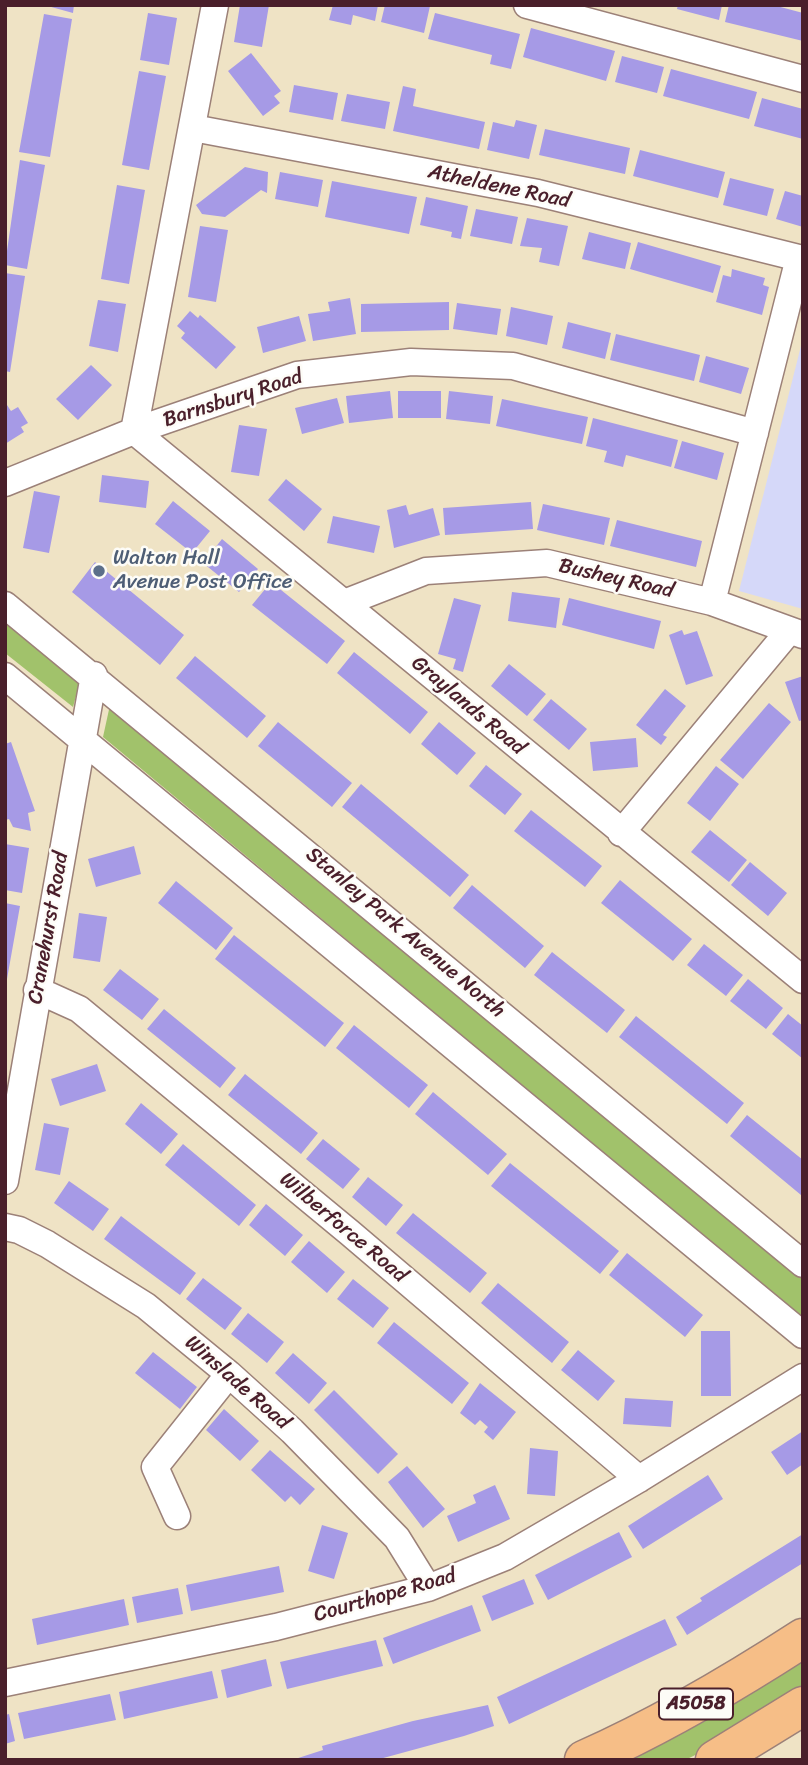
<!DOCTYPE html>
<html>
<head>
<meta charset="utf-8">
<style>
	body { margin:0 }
	#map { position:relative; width:808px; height:1765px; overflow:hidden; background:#efe3c5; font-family:Sriracha,sans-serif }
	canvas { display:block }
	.frame { position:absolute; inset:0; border:7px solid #4a1f2b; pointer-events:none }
</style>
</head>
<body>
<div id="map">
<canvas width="808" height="1765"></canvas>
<div class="frame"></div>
</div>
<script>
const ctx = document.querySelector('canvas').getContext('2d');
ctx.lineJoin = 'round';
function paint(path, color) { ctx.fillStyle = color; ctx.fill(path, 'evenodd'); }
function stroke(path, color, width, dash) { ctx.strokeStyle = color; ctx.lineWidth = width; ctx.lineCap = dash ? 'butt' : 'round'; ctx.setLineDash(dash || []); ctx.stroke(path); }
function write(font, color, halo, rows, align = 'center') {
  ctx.font = font + ' Sriracha,sans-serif'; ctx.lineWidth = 5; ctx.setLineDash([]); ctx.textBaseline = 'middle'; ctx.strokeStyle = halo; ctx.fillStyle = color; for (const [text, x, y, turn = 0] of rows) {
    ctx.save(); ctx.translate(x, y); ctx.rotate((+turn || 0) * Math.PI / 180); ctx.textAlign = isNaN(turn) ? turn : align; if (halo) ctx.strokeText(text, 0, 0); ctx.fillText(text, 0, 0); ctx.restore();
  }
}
paint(new Path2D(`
	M803,338V609L739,591Z`), '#d5d8f9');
paint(new Path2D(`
	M5,620L81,678L73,707L5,653Z
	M110,705L803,1279V1319L103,737Z
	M803,1653V1688L714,1746L685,1760H618Z`), '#a1c26b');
paint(new Path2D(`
	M44,5H74L73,13Z
	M240,5H269L262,47L234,42Z
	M333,5H378L375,21L353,15L351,25L329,20Z
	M385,5L430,6L424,33L381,22Z
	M678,5H722L719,20L677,9Z
	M729,5H773L803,13V41L725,22Z
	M148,13L177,18L169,65L140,60Z
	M435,13L520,34L511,69L490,64L492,55L428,39Z
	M44,14L72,19L50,157L19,152Z
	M531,28L615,51L606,81L523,57Z
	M251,53L281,91L274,96L280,103L263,116L228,71Z
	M622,56L664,67L657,93L615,82Z
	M671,69L757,92L749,119L663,96Z
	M139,71L166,76L149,170L122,165Z
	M294,85L338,93L333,120L289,112Z
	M403,86L416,89L413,106L485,122L479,149L393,131Z
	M347,94L390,102L385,129L341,121Z
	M762,98L803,109V139L754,126Z
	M516,120L537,125L529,159L487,150L493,122L514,127Z
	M545,129L630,148L625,174L539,155Z
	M640,150L725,172L718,198L633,176Z
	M20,160L45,165L27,269L5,265Z
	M245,167L268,172L267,193L261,190L225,217L202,214L196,205Z
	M280,172L323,180L318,207L275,199Z
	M730,178L774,189L767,216L723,205Z
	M332,181L417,197L409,234L325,217Z
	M117,185L145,190L129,284L101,279Z
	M785,191L803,196V227L776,219Z
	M426,197L468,206L461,239L451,237L452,232L420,225Z
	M476,209L518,217L512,244L470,236Z
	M527,218L568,226L559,266L539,262L542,248L520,246Z
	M200,226L228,230L216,302L188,297Z
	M589,232L631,243L625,269L582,259Z
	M638,242L721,266L713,293L630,269Z
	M732,269L765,278L763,285L769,287L762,315L716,302L723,275L731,277Z
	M5,273L25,276L10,372L5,371Z
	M350,298L356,334L313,341L308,314L330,311L328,302Z
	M98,300L126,304L118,352L89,346Z
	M449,302V330L361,332V304Z
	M457,303L501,309L497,335L453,329Z
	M511,307L553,316L547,345L506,336Z
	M190,311L198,318L200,315L236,347L216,369L181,338L185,333L177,326Z
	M299,316L306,341L263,353L257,327Z
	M568,322L611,333L605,359L562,348Z
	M616,334L700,355L694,381L610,360Z
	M706,356L749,368L741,394L699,382Z
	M91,365L112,385L78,420L56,399Z
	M390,391L393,418L349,423L346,396Z
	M398,391H441V418H398Z
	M449,391L493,396L490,424L446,419Z
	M337,398L344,423L302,434L295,408Z
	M502,399L588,417L582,444L496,426Z
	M5,402L11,411L18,407L28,423L21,427L24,432L5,444Z
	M593,418L678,440L671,467L626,455L623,467L604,462L607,451L586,446Z
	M239,425L267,429L259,476L231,472Z
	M682,441L724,453L717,480L674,468Z
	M102,475L149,481L146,508L99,502Z
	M286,479L322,509L304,531L268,500Z
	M34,491L60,496L49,553L23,548Z
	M173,501L210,531L192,553L155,524Z
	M531,502L533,529L445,535L443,508Z
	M543,504L610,518L604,545L537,530Z
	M406,505L409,515L433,508L440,535L394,548L387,510Z
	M333,516L380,526L374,553L327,543Z
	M617,520L702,541L696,567L610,546Z
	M222,539L258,569L239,592L203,563Z
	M95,562L184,635L160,665L72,592Z
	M271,582L345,641L327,664L252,605Z
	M512,592L560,598L556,628L508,621Z
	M454,598L481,605L463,672L453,669L456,659L438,654Z
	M569,598L661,621L654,649L562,625Z
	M682,630L684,635L697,631L713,676L686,685L669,635Z
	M354,652L428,712L410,734L337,673Z
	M195,656L266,716L247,738L176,678Z
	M509,664L546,694L527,716L491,686Z
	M803,676V720L799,721L785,682Z
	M665,689L686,706L663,735L667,737L661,745L636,725Z
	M551,699L587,729L569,750L533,720Z
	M769,703L791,722L743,779L720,760Z
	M278,722L352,783L332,807L258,746Z
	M439,722L476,753L457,775L421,744Z
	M636,738L638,767L593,771L590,742Z
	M11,742L35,811L28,813L31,831L13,827L9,819L5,820V744Z
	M486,765L522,794L505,815L469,786Z
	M716,766L739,784L710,821L687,803Z
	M361,784L469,875L450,897L342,807Z
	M531,810L602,866L585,887L514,831Z
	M710,830L747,860L729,882L691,852Z
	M5,844L29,848L22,893L5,890Z
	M134,846L141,874L96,887L88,859Z
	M750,862L787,893L768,916L731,885Z
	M620,880L692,939L673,961L601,903Z
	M176,881L233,928L216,950L158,903Z
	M472,885L544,946L525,968L453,908Z
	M5,903L20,906L7,979L5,978Z
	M79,913L107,917L100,962L73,958Z
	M234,935L344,1023L325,1047L215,959Z
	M704,944L743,975L726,996L687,965Z
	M552,952L625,1010L607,1033L534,975Z
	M120,969L159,999L142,1020L103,990Z
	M748,979L783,1008L766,1029L730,1001Z
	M164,1009L236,1068L220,1088L147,1029Z
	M788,1014L803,1026V1059L772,1034Z
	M636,1016L744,1103L727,1124L619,1037Z
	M354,1025L428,1085L409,1108L336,1048Z
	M97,1064L106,1091L60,1106L51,1079Z
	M245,1074L318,1133L301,1154L228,1095Z
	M433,1092L507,1154L488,1175L415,1114Z
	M141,1103L178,1134L161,1154L125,1124Z
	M747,1115L803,1160L801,1195L730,1136Z
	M44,1123L69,1128L60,1175L35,1170Z
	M323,1139L360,1169L343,1189L306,1159Z
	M183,1144L256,1205L239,1226L165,1165Z
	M510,1163L619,1251L600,1274L491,1186Z
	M368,1177L403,1205L386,1226L352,1197Z
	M69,1181L109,1209L93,1231L54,1203Z
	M266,1204L303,1235L285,1256L249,1225Z
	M413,1213L487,1273L470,1293L396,1233Z
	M121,1216L196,1273L180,1295L104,1239Z
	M309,1241L345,1272L327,1293L291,1262Z
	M627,1253L703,1315L685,1337L609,1275Z
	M203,1278L242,1308L225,1330L186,1299Z
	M353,1279L389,1308L373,1328L337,1299Z
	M498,1283L569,1342L552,1363L481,1303Z
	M248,1313L284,1342L267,1363L231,1334Z
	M394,1322L469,1383L452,1404L377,1343Z
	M701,1331H730L731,1396H701Z
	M578,1350L615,1381L598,1401L561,1370Z
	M153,1352L197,1387L180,1409L135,1373Z
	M293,1353L327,1383L309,1404L275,1373Z
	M480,1383L516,1412L493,1440L484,1432L488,1427L480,1420L475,1425L460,1413Z
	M334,1390L398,1454L378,1474L314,1410Z
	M625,1398L673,1401L671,1427L623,1424Z
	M224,1409L259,1441L240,1461L206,1430Z
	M803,1431V1464L787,1475L771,1452Z
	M530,1448L558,1451L555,1496L527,1494Z
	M270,1450L315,1489L300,1505L291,1496L285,1502L251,1470Z
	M407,1466L445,1509L423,1528L388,1482Z
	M708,1475L723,1499L643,1549L628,1526Z
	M495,1485L510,1519L458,1542L447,1516L476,1503L473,1495Z
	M322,1525L348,1533L334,1579L308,1571Z
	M619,1532L632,1557L548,1600L535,1575Z
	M803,1534V1563L687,1635L676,1617L702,1601L700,1598Z
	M279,1566L284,1592L191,1611L186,1585Z
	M524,1579L534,1604L492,1621L482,1596Z
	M178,1588L183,1614L137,1623L132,1597Z
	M124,1599L129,1625L37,1645L32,1619Z
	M472,1605L481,1631L393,1664L383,1638Z
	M665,1619L677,1645L509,1724L497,1697Z
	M376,1640L383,1666L287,1689L280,1662Z
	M266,1659L272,1686L227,1698L221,1670Z
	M212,1671L218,1698L124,1719L119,1692Z
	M110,1694L116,1720L24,1739L18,1713Z
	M488,1705L494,1726L464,1736L376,1760H292L323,1750L322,1746L413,1721Z
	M9,1714L15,1741L5,1744V1715Z`), '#a69ae6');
const minor = new Path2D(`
	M215,5L134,431L803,980
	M527,5L803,79
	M193,128L538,193L803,259
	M5,483L134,431L297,375L411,362L513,366L755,433
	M712,602L799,258
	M344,603L426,571L547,563L712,602L803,635
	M5,605L803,1264
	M5,676L803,1335
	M621,833L789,631
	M37,990L79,1009L350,1233L639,1479
	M5,1181L94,675
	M5,1227L19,1230L47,1244L146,1306L229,1374L292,1431L397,1538L428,1588
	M177,1516L155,1467L229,1374
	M5,1683L276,1627L428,1588L505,1557L639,1479L803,1377`);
const highway = new Path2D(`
	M584,1760C661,1726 732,1684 803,1638
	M715,1760L803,1706`);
stroke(minor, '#9c8178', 29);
stroke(highway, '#9c8178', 41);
stroke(minor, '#fff', 26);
stroke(highway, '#f6be87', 38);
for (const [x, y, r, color] of [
	[99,571,7,"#5c6f8a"]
]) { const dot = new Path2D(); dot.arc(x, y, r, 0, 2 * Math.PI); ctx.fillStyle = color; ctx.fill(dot); stroke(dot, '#fdfcf7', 2.5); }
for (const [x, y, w] of [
	[696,1704,74]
]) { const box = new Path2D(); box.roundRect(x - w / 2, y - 15.5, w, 31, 5); ctx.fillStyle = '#fdfcf7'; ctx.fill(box); stroke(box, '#4a1f2b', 2); }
write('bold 19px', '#4a1f2b', null, [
	["A5058",696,1704]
]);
write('21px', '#4a1f2b', '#fdfcf7', [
	["Atheldene Road",499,187,12],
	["Barnsbury Road",233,399,-18],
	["Bushey Road",616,579,13],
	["Graylands Road",468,706,40],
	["Cranehurst Road",49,928,-80],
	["Stanley Park Avenue North",405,933,40],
	["Wilberforce Road",343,1228,40],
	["Winslade Road",237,1383,41],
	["Courthope Road",385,1596,-16]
]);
write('21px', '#4e5e75', '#fdfcf7', [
	["Walton Hall",113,559],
	["Avenue Post Office",113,583]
], 'left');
</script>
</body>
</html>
